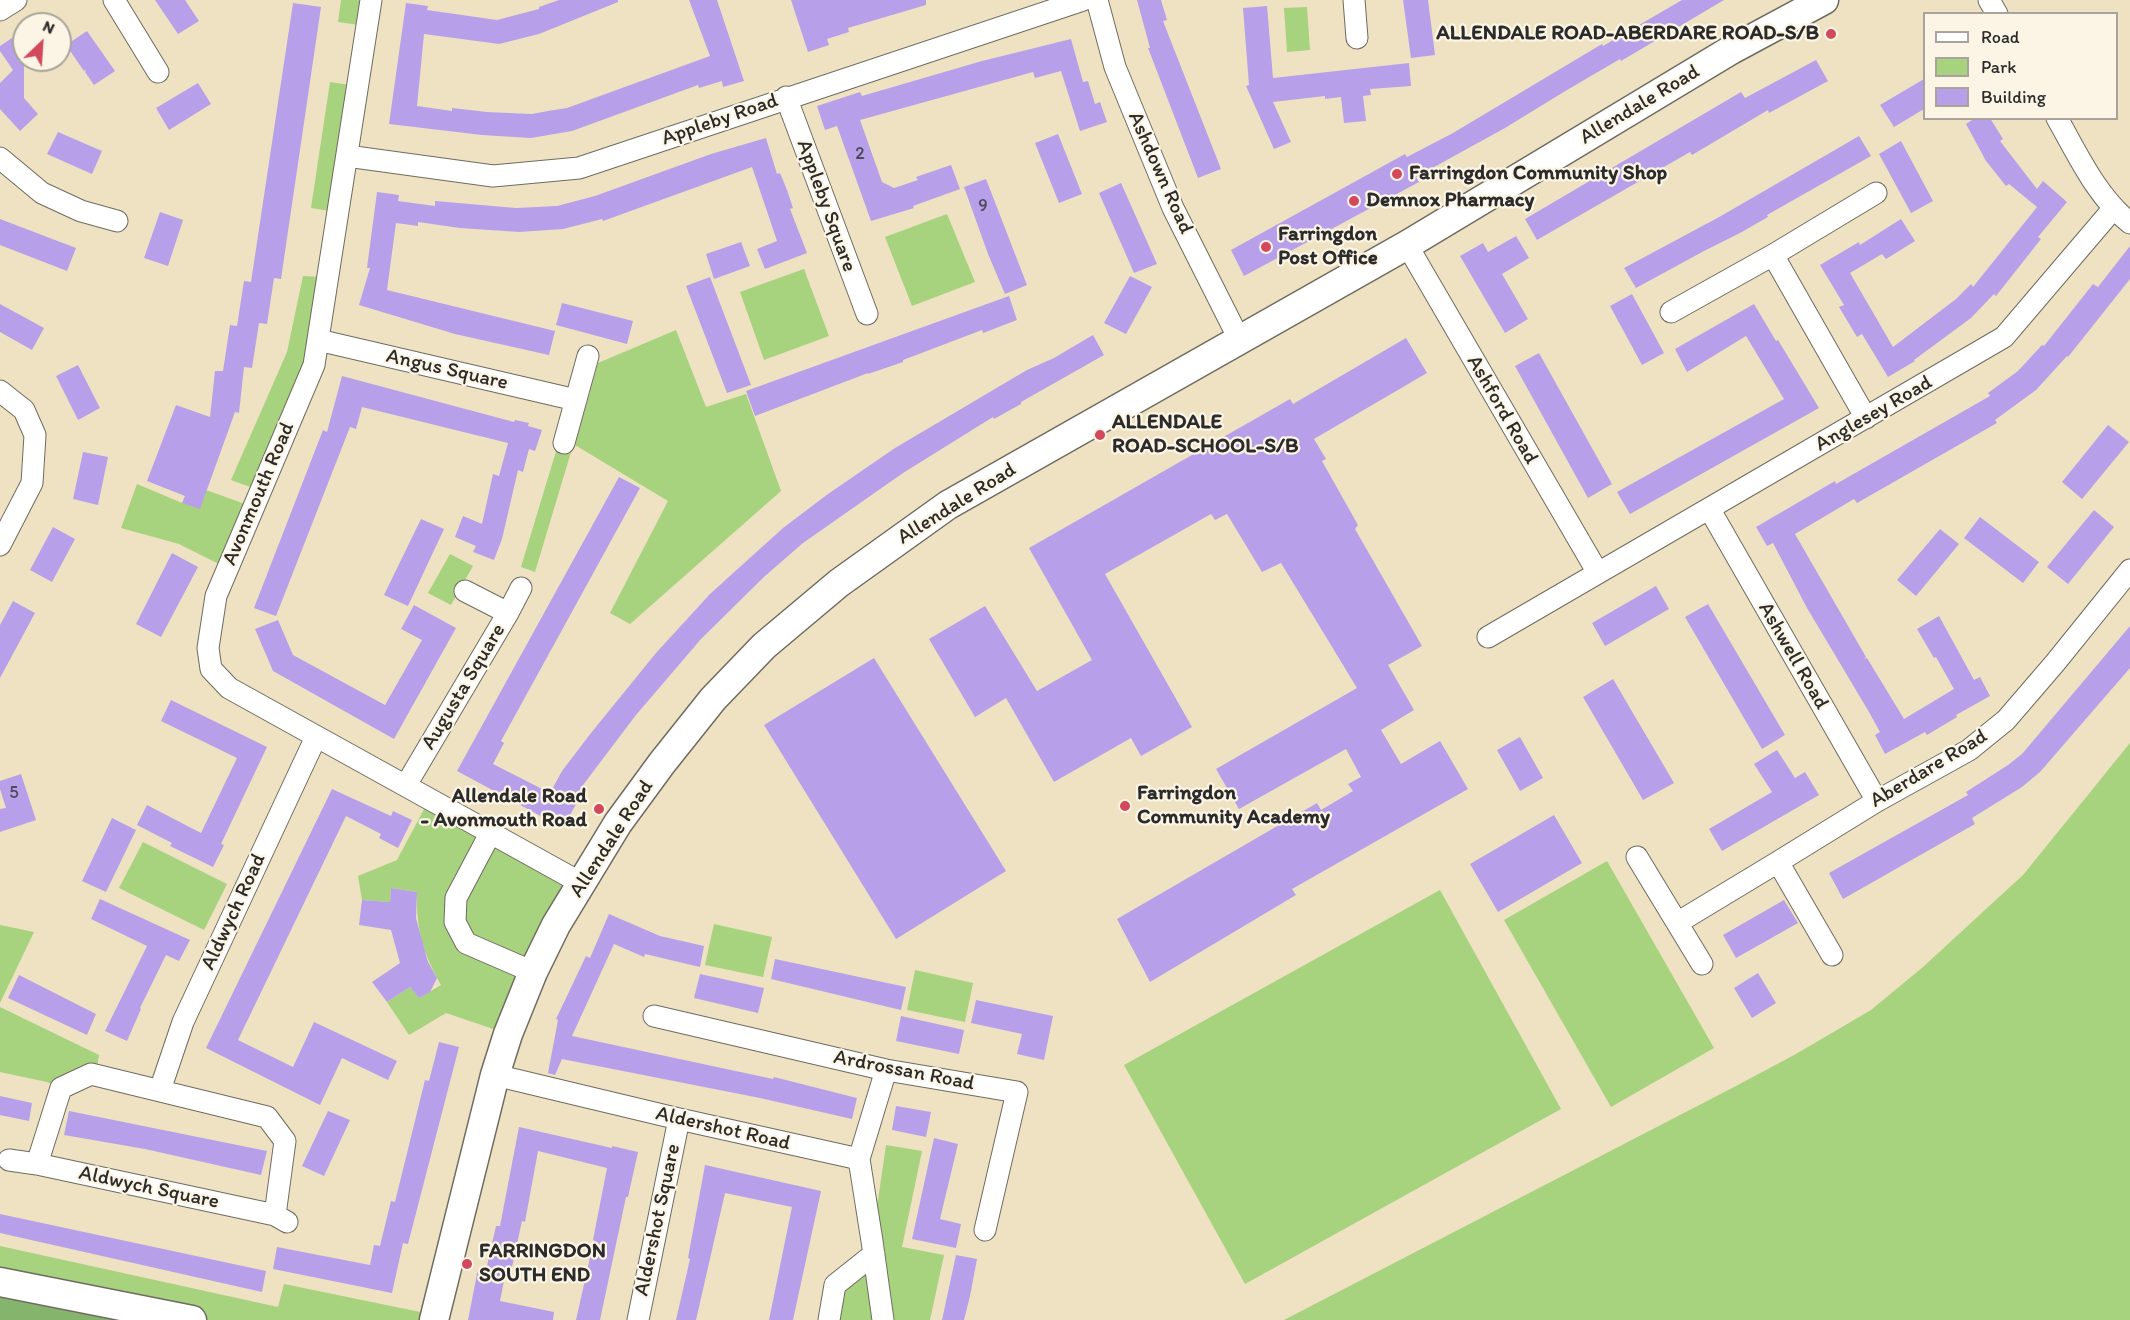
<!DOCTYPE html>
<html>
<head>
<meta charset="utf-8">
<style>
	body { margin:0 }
	#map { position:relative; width:2130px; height:1320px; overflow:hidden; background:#eee2c2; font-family:Itim,sans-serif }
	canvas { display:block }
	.legend { position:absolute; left:1923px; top:12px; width:195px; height:108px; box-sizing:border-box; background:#fcf5e5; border:2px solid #a8a49b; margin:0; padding:8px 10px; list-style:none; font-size:18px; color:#2b2b2b }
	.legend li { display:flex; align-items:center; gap:12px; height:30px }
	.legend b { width:30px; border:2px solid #a8a49b }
	.north { position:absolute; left:12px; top:12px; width:60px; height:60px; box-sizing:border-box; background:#fcf5e5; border:2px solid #a8a49b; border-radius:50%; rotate:25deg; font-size:16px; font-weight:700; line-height:24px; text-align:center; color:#2b2b2b }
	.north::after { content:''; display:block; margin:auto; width:21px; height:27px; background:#d1495b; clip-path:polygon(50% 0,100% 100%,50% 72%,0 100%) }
</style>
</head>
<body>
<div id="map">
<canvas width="2130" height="1320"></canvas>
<ul class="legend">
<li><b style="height:8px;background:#fff"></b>Road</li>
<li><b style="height:16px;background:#a7d27e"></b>Park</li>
<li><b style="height:16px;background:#b7a0e9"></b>Building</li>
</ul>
<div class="north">N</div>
</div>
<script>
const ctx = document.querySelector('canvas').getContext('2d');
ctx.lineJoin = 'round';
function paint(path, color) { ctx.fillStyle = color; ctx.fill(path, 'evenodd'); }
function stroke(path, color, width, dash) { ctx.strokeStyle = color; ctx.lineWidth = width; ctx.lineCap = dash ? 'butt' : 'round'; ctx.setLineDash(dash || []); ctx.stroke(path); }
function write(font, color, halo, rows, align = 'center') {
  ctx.font = font + ' Itim,sans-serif'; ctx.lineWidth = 4.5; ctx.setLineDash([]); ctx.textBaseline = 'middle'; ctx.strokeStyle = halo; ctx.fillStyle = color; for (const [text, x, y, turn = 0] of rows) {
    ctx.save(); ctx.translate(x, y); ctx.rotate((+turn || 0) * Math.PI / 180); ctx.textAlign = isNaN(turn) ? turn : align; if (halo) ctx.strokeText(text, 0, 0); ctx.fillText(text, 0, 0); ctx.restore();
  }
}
paint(new Path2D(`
	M341,0H363L359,25L338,22Z
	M1307,7L1310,50L1287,52L1284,8Z
	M330,82L350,85L330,211L311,208Z
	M947,214L975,282L912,306L885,237Z
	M804,269L829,336L764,360L740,292Z
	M303,276L322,277L305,363L253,488L231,480L287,352Z
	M676,330L706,407L746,394L781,491L630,624L610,613L668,501L575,445L598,363Z
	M557,448L571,452L535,572L521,567Z
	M137,484L182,503L206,490L245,504L219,564L179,544L121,528Z
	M450,554L473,566L451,605L428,593Z
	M2130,743V1320H1284L1736,1086L1796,1054L1871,1010L1923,967L2023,875Z
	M430,798L581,883L508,1034L446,1013L409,1035L387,1002L410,987L419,998L441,985C423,953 416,929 417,892L391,888L390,902L362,900L358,876L397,860Z
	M143,842L227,884L204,930L119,888Z
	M1607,861L1714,1048L1611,1107L1504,920Z
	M1440,890L1561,1109L1245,1284L1124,1065Z
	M714,924L772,937L763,977L705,965Z
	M0,925L34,932L0,1003Z
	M915,970L973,983L965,1022L907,1010Z
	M0,1007L99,1055L96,1075L61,1088L47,1082L0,1072Z
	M886,1145L922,1151L902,1247L944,1255L930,1320H829L835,1285L872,1241Z
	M0,1246L278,1307L284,1284L435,1315L434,1320H192L0,1282Z`), '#a7d27e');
paint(new Path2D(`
	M0,1282L192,1320H0Z`), '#85b46d');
paint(new Path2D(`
	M155,0H185L199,21L178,34Z
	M559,0H618V2L539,34L499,44L424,34L417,106L452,111V108L487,112L532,114L548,111L567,108L710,56L689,0H717L744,81L723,87L722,81L699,88L698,85L572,131L531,138L482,135L389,124L406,3L428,6L427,10L497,20L539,9V7Z
	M791,0H926V5L848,28L849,32L827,39L829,45L808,52Z
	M1137,0H1161L1167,20L1163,21L1221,169L1198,178L1148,48H1150Z
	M1403,0H1428L1435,55L1411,58Z
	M1682,0H1724L1621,61L1620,59L1567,90L1505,128L1416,177L1419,182L1244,276L1231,250L1405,154L1407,157L1453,133L1602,44L1603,46Z
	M293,3L321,7L281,279L274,278L267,324L259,323L252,368L244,367L239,413L235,412L200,509L182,503L185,496L147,481L176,405L210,417L215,371H223L230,325L237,326L244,281L251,282Z
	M1267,6L1273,78L1409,63L1411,86L1370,89L1371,95L1363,96L1366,121L1344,123L1341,97L1325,99V96L1273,102L1291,142L1274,149L1246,86L1249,85L1243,8Z
	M24,30V98L38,114L20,131L0,109V83L13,70L0,51V46Z
	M87,31L115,71L94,85L85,72L86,69L84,71L66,45Z
	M1071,39L1083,82L1088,81L1095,104L1100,102L1107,122L1080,131L1061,71L1035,78L1033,72L860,120L882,182L894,188L918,180L916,177L951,165L960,189L913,206L914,208L871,221L837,126L825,130L817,106L860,92L862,96L982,61Z
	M1816,60L1828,81L1769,113L1768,110L1692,155L1690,152L1537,240L1525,219L1741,92L1745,98Z
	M1924,79V109L1894,127L1880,105Z
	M198,83L211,104L169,130L156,108Z
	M1975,118H1990L2003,139L2000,141L2037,189L2043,181L2067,202L2038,237L2041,239L1996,296L1994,294L1971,318L1914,360L1915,361L1888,377L1862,334L1857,337L1839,307L1844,305L1820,265L1859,242L1860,245L1901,219L1915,241L1886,259L1882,254L1850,273L1893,347L1956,299L1971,284L1973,287L2037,207L2009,184L2006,186L1986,161L1966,124Z
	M58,132L102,151L92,174L47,154Z
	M1058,134L1082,194L1059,203L1035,143Z
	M1859,136L1871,156L1767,215L1768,217L1740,233L1704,251L1636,288L1624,268L1721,216Z
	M766,138L777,174L780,173L787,190L793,208L790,209L807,253L765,269L757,249L777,241L752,167L603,221L602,219L563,229L519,232L460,228L418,222V226L396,223L387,290L555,331L549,355L455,334L359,305L370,268H367L377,192L399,195L398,201L435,206V201L516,208L557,206L595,196L711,154Z
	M1901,141L1933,201L1911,213L1879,154Z
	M986,179L1027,285L1005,294L988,254L964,187Z
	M1121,183L1157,264L1134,273L1099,193Z
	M160,212L183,220L168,266L144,258Z
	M0,219L76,248L67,271L0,245Z
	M1516,236L1529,258L1502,274L1528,319L1505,333L1460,256L1483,243L1488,252Z
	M741,242L750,266L714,279L706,254Z
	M2130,246V279L2068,357L2067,356L2036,390L1995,420L1997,423L1857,503L1854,499L1795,534L1866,657L1864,659L1867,658L1904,719L1954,689L1936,657L1934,658L1917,629L1939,616L1974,680L1980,677L1990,696L1956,715L1957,717L1927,735L1925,732L1885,754L1875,735L1880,732L1869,712L1807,608L1773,543L1767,546L1756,527L1835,481L1836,484L1990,396L1988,393L2018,371L2042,345L2044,346L2093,284L2098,287Z
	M1130,276L1152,287L1126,334L1104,323Z
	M710,277L751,385L727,393L686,286Z
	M1632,294L1664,353L1642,365L1610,306Z
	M1009,296L1017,320L983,333L982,330L903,360V362L868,374V373L755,416L746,391Z
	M562,303L633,321L627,344L556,325Z
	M0,304L44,328L32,350L0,332Z
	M1754,304L1776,341L1778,340L1819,408L1630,514L1617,492L1784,399L1746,336L1687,372L1675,349Z
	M1093,335L1104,355L1021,402V404L994,419L993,417L903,473L803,543L765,576L701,639L636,715L583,785L586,786L563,828L457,771L619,477L640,488L501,741L504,743L493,764L550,793L562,771L591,733L656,653L710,594L783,528L828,494L895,448L1027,370L1054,358Z
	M1406,338L1427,373L1314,439L1326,459L1322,461L1358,525L1355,529L1422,646L1388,665L1414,710L1381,730L1401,764L1440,741L1468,789L1292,889L1296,895L1150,982L1117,919L1317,803L1321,810L1353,791L1348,784L1361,777L1346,749L1239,809L1216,769L1357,688L1281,563L1262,572L1227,514L1215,520L1211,514L1105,574L1192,727L1141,756L1131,738L1054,782L1006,698L975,717L929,639L985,606L1037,691L1092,660L1029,548L1290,399L1293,404Z
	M1539,353L1612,484L1588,498L1515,366Z
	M78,365L100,408L78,420L56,376Z
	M342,376L514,422L515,420L529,423L528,426L542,430L535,451L529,449L523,472L518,470L502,539L494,560L473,552L476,546L455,537L463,516L482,524L493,474L499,476L508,443L362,407L356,429L350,427L276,616L254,608L323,430L327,432Z
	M2108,425L2129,442L2082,499L2062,482Z
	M83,452L108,457L98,505L73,499Z
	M2094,510L2114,527L2068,584L2047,567Z
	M1980,517L2039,562L2023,583L1964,538Z
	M421,519L444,529L408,606L384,595Z
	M53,527L75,539L52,582L30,570Z
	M1940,529L1959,544L1916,596L1897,580Z
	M172,553L198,567L161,637L136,624Z
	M1656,586L1669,609L1605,646L1592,623Z
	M13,601L35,613L0,678V625Z
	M1708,604L1785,735L1762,749L1685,617Z
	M414,605L456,628L394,739L273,671L255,629L278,620L293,655L385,705L422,640L401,629Z
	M2130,626V668L2040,772L2022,787L1972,818L1975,824L1843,899L1829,873L1968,795L1966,792L2008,765L2022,754Z
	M874,658L1006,871L896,939L764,725Z
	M1613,679L1674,783L1643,800L1583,697Z
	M171,700L267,747L221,844L224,845L213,867L170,846L172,843L137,825L147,805L201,833L237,758L161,721Z
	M1520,737L1543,778L1520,791L1497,750Z
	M1777,750L1795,778L1805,772L1819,795L1722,851L1709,829L1772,792L1754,764Z
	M21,774L36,820L0,832V809L6,808L0,789V781Z
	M332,789L391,816L393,811L412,820L398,848L379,838L381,834L346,816L238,1040L293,1067L314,1022L397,1061L388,1080L342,1058L320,1105L206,1048Z
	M1554,815L1582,863L1498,912L1470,864Z
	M112,818L136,830L106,892L82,881Z
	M391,888L417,892L416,918L428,962L437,978L430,992L419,998L410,987L387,1002L372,982L400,963L391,930L359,925L362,900L390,902Z
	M100,899L190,940L179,961L166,955L140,1008L141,1009L127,1041L105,1031L147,946L91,919Z
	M1784,900L1798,923L1736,958L1723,935Z
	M609,914L660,936L704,946L700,967L645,954L644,957L614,944L572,1036L773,1079L774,1077L857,1098L852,1119L760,1098L562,1059L555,1075L548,1073L558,1020L556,1019L586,956L590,958Z
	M775,959L906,987L901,1010L771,979Z
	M1758,973L1776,1003L1752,1018L1734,988Z
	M700,974L764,988L758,1013L694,998Z
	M19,975L96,1014L87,1035L8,998Z
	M976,1000L1053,1016L1044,1060L1017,1054L1022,1034L971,1023Z
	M901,1016L964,1030L959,1054L896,1041Z
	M439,1042L459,1047L408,1244L403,1243L392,1293L273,1269L277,1247L370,1265L374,1245L380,1246L391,1201L395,1202L425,1080L429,1081Z
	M0,1096L32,1103L29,1121L0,1115Z
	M896,1106L931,1112L926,1137L892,1130Z
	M69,1111L267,1151L261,1175L145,1149L64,1135Z
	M328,1111L350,1120L324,1176L302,1166Z
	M519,1127L612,1148V1146L638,1152L628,1197H626L600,1320H576L594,1240H593L607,1168L538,1151L525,1222L522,1221L512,1267L507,1266L500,1301L554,1312L553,1320H468L478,1269L486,1270L496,1226H500Z
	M934,1138L958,1144L940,1219L961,1224L956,1248L912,1239Z
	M705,1165L821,1191L793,1320H769L792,1207L725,1193L696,1320H676L690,1259L688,1258Z
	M0,1214L266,1271L262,1292L0,1233Z
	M956,1255L977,1259L970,1296L964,1320H942Z`), '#b7a0e9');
const street = new Path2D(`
	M114,0L158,72
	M371,0L314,365L216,596L208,648L211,669L229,688L581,883
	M1097,0L1115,67L1173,208L1239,339
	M1354,0L1357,38
	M1989,0L1997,14
	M0,10L16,0
	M786,97L867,314
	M2057,118C2078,155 2097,197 2130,223
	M347,156L493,176L579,168L1083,0
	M0,158L42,193L81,211L117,221
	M1407,245L1598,573
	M1773,255L1866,418
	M1671,312L1773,255L1876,193
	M318,340L576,400
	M0,391L24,410L35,435L32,483L0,545
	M564,443L588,356
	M1710,510L1877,801
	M465,591L508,613
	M1488,637L2004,337L2113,209
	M406,785L508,613L521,588
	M491,832L456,898L455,922L466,943L533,972
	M1637,857L1702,964
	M1778,862L1877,801L1969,750L2006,720L2055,663L2130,570
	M1677,923L1778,862L1832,955
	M654,1016L886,1070L1017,1092L985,1230
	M495,1075L679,1119L859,1159L872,1241L883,1320
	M160,1090L183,1022L316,737
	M859,1159L886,1070
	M9,1160L37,1164L275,1215L287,1222
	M37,1164L61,1088L91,1074L267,1117L285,1141L275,1215
	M638,1320L679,1119
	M829,1320L835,1285L874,1254`);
const secondary = new Path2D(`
	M0,1282L192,1320
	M434,1320L495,1075L508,1034L533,972L556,925L618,823L662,763L713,699L764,646L839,583L948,505L1407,245L1731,50L1824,0`);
stroke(street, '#6f6b60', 23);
stroke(secondary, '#6f6b60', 31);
stroke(street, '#fff', 21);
stroke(secondary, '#fff', 28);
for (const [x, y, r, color] of [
	[1831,34,6,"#d1495b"],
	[1397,174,6,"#d1495b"],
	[1354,201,6,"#d1495b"],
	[1266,247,6,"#d1495b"],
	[1100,435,6,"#d1495b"],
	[1125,806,6,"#d1495b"],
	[599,809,6,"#d1495b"],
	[467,1264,6,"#d1495b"]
]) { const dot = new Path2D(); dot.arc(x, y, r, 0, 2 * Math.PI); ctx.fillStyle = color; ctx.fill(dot); stroke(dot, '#fcf5e5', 2); }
write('18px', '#4e485a', null, [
	["2",860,154],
	["9",983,206],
	["5",14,793]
]);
write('bold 21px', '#2b2b2b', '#fcf5e5', [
	["ALLENDALE ROAD-ABERDARE ROAD-S/B",1819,34,"right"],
	["Farringdon Community Shop",1409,174],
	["Demnox Pharmacy",1366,201],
	["Farringdon",1278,235],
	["Post Office",1278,259],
	["ALLENDALE",1112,423],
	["ROAD-SCHOOL-S/B",1112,447],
	["Farringdon",1137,794],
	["Community Academy",1137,818],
	["Allendale Road",587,797,"right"],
	["- Avonmouth Road",587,821,"right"],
	["FARRINGDON",479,1252],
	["SOUTH END",479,1276]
], 'left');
write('21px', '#2b2b2b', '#fcf5e5', [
	["Allendale Road",1640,105,-31],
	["Appleby Road",720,120,-19],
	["Ashdown Road",1160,173,66],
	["Appleby Square",826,206,70],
	["Angus Square",447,370,13],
	["Ashford Road",1502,410,60],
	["Anglesey Road",1874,414,-30],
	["Avonmouth Road",259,494,-67],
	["Allendale Road",957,504,-32],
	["Ashwell Road",1793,656,60],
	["Augusta Square",464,687,-59],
	["Aberdare Road",1929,769,-31],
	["Allendale Road",612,839,-57],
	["Aldwych Road",234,912,-65],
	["Ardrossan Road",904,1071,11],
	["Aldershot Road",723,1129,13],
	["Aldwych Square",149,1188,12],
	["Aldershot Square",658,1220,-78]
]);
</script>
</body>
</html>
